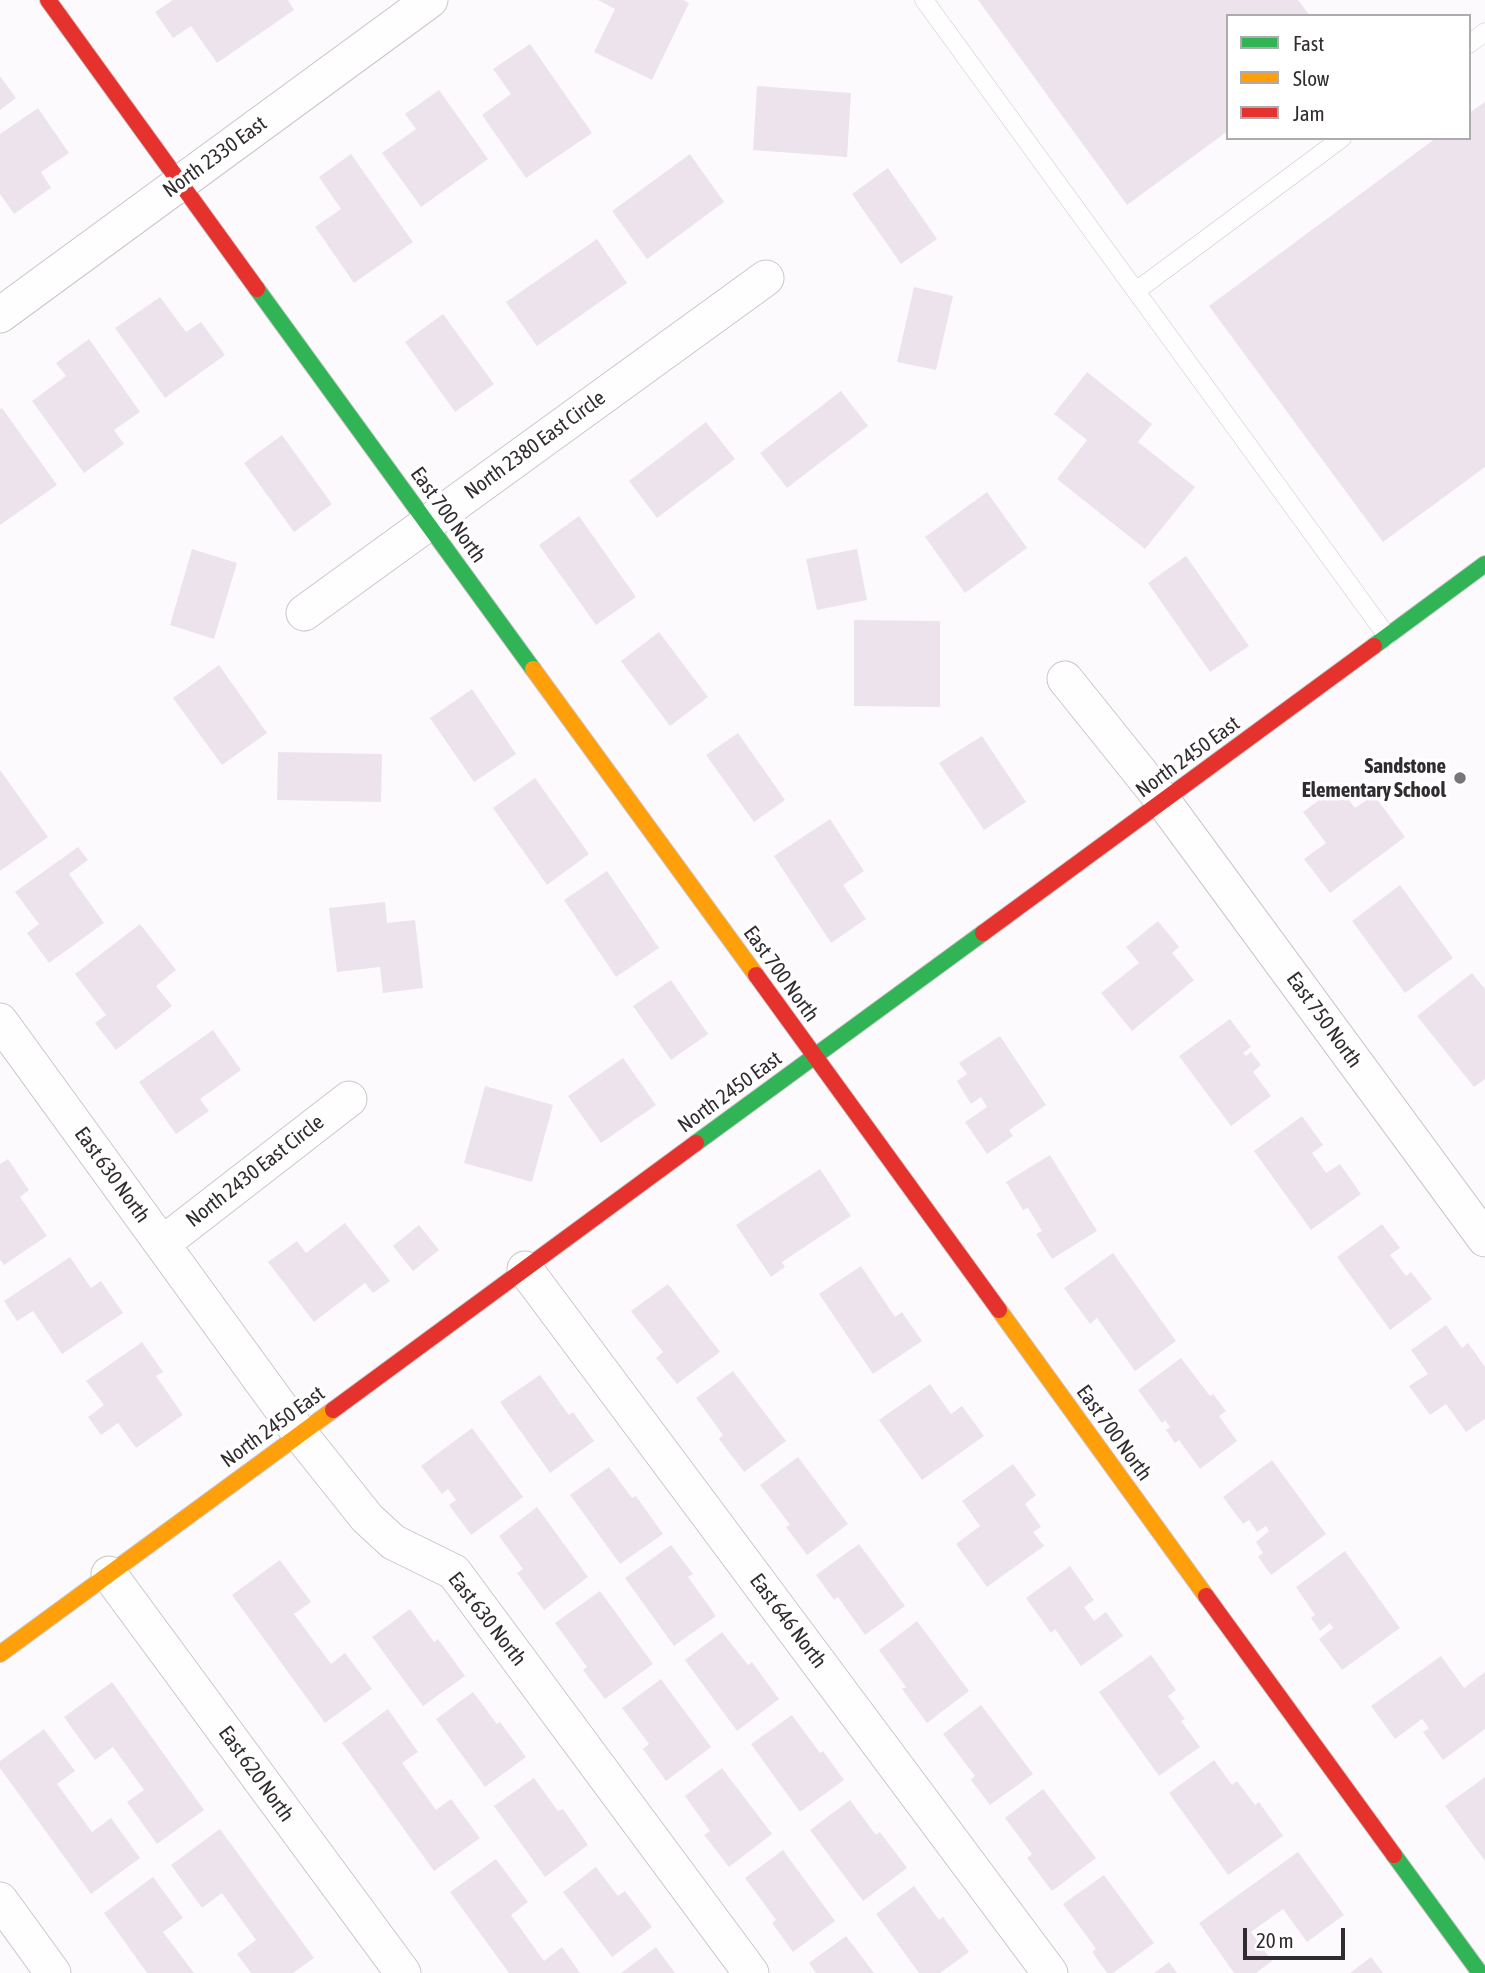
<!DOCTYPE html>
<html>
<head>
<meta charset="utf-8">
<style>
	body { margin:0 }
	#map { position:relative; width:1485px; height:1973px; overflow:hidden; background:#fdfafd; font-family:"Asap Condensed",sans-serif }
	canvas { display:block }
	.legend { position:absolute; left:1226px; top:14px; width:245px; height:126px; box-sizing:border-box; background:#fff; border:2px solid #adabac; margin:0; padding:9px 12px; list-style:none; font-size:21px; color:#312c30 }
	.legend li { display:flex; align-items:center; gap:14px; height:35px }
	.legend b { width:35px; border:2px solid #adabac }
	.scale { position:absolute; left:1243px; top:1928px; width:102px; height:32px; box-sizing:border-box; border:4px solid #312c30; border-top:0; padding-left:9px; font-size:21px; line-height:24px; white-space:nowrap; color:#312c30; -webkit-text-stroke:5px #fff; paint-order:stroke }
</style>
</head>
<body>
<div id="map">
<canvas width="1485" height="1973"></canvas>
<ul class="legend">
<li><b style="height:9px;background:#30b455"></b>Fast</li>
<li><b style="height:9px;background:#ff9f0a"></b>Slow</li>
<li><b style="height:9px;background:#e5322d"></b>Jam</li>
</ul>
<div class="scale">20 m</div>
</div>
<script>
const ctx = document.querySelector('canvas').getContext('2d');
ctx.lineJoin = 'round';
function paint(path, color) { ctx.fillStyle = color; ctx.fill(path, 'evenodd'); }
function stroke(path, color, width, dash) { ctx.strokeStyle = color; ctx.lineWidth = width; ctx.lineCap = dash ? 'butt' : 'round'; ctx.setLineDash(dash || []); ctx.stroke(path); }
function write(font, color, halo, rows, align = 'center') {
  ctx.font = font + ' "Asap Condensed",sans-serif'; ctx.lineWidth = 7; ctx.setLineDash([]); ctx.textBaseline = 'middle'; ctx.strokeStyle = halo; ctx.fillStyle = color; for (const [text, x, y, turn = 0] of rows) {
    ctx.save(); ctx.translate(x, y); ctx.rotate((+turn || 0) * Math.PI / 180); ctx.textAlign = isNaN(turn) ? turn : align; if (halo) ctx.strokeText(text, 0, 0); ctx.fillText(text, 0, 0); ctx.restore();
  }
}
paint(new Path2D(`
	M173,0H288L294,10L217,63L191,26L173,38L155,12Z
	M598,0H683L689,3L652,80L594,52L615,9Z
	M978,0H1298L1310,16H1228V131L1127,205Z
	M530,44L592,133L526,178L482,115L511,94L493,69Z
	M0,76L16,98L0,110Z
	M757,86L851,93L847,157L753,150Z
	M439,90L488,159L421,207L382,153L416,129L405,114Z
	M1485,102V467L1383,542L1209,306L1436,138H1469V113Z
	M38,108L69,153L41,172L51,188L14,214L0,194V134Z
	M351,154L413,242L354,283L315,227L341,209L319,177Z
	M690,154L724,202L647,259L612,211Z
	M888,168L937,239L901,264L852,194Z
	M597,239L627,283L537,346L506,302Z
	M914,287L953,296L936,370L897,362Z
	M160,297L186,332L201,322L225,355L165,398L115,328Z
	M443,314L494,384L455,412L405,342Z
	M89,339L140,412L114,430L124,444L84,473L32,401L66,376L56,363Z
	M1087,372L1152,424L1138,442L1195,487L1145,549L1057,479L1087,440L1054,414Z
	M841,391L868,426L787,488L760,453Z
	M2,408L57,485L0,525V409Z
	M706,422L735,459L657,518L629,481Z
	M282,435L332,504L294,532L244,463Z
	M987,492L1027,548L965,593L925,537Z
	M579,516L636,597L596,625L539,545Z
	M192,549L237,563L214,639L170,625Z
	M857,549L867,600L817,610L806,559Z
	M1186,556L1249,646L1210,672L1148,583Z
	M854,620L940,621V707L854,706Z
	M659,632L708,697L670,726L621,661Z
	M219,665L267,733L222,765L173,698Z
	M472,689L516,754L474,782L430,718Z
	M738,733L785,800L754,822L706,755Z
	M982,736L1026,802L984,830L939,763Z
	M278,752L382,754L381,802L277,800Z
	M0,770L48,837L0,871Z
	M535,778L589,854L547,885L493,808Z
	M1338,786L1355,808L1374,795L1405,837L1330,893L1304,859L1326,843L1303,812Z
	M830,819L864,871L843,885L866,919L831,943L774,856Z
	M78,847L88,860L69,874L104,923L49,963L27,933L39,924L15,892Z
	M607,871L659,948L616,977L564,900Z
	M1400,885L1453,958L1405,993L1352,921Z
	M385,902L387,923L415,920L423,988L383,993L380,967L337,972L329,908Z
	M1158,921L1179,947L1172,953L1194,980L1132,1031L1101,993L1139,963L1126,947Z
	M140,924L176,970L156,986L172,1006L116,1050L95,1023L106,1015L75,974Z
	M1472,973L1485,989V1079L1474,1087L1417,1016Z
	M671,980L708,1034L671,1060L633,1006Z
	M1230,1019L1251,1047L1243,1053L1246,1056L1251,1052L1261,1065L1253,1072L1271,1096L1231,1126L1179,1056Z
	M213,1030L241,1070L200,1099L209,1111L176,1134L139,1082Z
	M1000,1036L1046,1105L1009,1130L1013,1136L987,1154L965,1122L987,1107L981,1097L971,1104L957,1081L967,1074L959,1063Z
	M623,1058L656,1105L601,1143L568,1096Z
	M485,1086L553,1105L532,1182L464,1163Z
	M1302,1116L1323,1145L1312,1153L1326,1173L1340,1164L1361,1194L1311,1230L1254,1151Z
	M1050,1155L1097,1231L1052,1259L1036,1234L1042,1231L1028,1208L1023,1210L1006,1182Z
	M8,1159L29,1190L20,1197L47,1236L4,1265L0,1260V1164Z
	M820,1169L851,1216L782,1262L785,1267L771,1277L736,1225Z
	M345,1223L390,1281L373,1293L365,1283L314,1322L268,1262L297,1241L306,1253Z
	M1382,1224L1400,1248L1390,1255L1406,1276L1411,1272L1432,1299L1390,1330L1337,1257Z
	M419,1225L439,1250L413,1271L393,1246Z
	M1113,1253L1176,1341L1135,1371L1097,1318L1090,1324L1064,1288Z
	M70,1257L91,1288L101,1281L123,1313L62,1354L33,1311L17,1321L4,1301Z
	M861,1266L895,1317L902,1312L922,1341L873,1374L819,1294Z
	M668,1284L720,1352L677,1384L656,1358L663,1352L631,1311Z
	M1446,1325L1462,1348L1468,1343L1485,1367V1419L1466,1432L1446,1404L1430,1415L1409,1386L1428,1374L1411,1350Z
	M142,1342L163,1372L156,1376L183,1415L136,1448L118,1423L101,1435L88,1417L104,1405L86,1381Z
	M1181,1358L1210,1396L1213,1394L1226,1411L1219,1416L1237,1441L1200,1469L1179,1440L1175,1443L1166,1430L1170,1427L1165,1420L1162,1423L1138,1390Z
	M733,1371L786,1441L744,1472L719,1439L723,1435L696,1398Z
	M540,1375L569,1415L573,1412L594,1441L550,1473L500,1402Z
	M930,1384L951,1414L962,1406L984,1436L922,1480L879,1420Z
	M472,1428L523,1497L471,1535L449,1505L456,1500L448,1489L442,1494L421,1466Z
	M798,1457L848,1524L807,1555L786,1527L790,1525L760,1485Z
	M1272,1460L1326,1534L1271,1575L1258,1557L1263,1553L1256,1542L1269,1531L1266,1526L1257,1532L1249,1520L1243,1524L1223,1497Z
	M1013,1464L1036,1495L1025,1504L1041,1527L1033,1532L1044,1546L987,1587L956,1544L980,1526L962,1501Z
	M609,1467L632,1498L636,1496L663,1534L620,1564L570,1495Z
	M537,1507L588,1577L544,1610L517,1573L523,1569L499,1536Z
	M859,1544L905,1606L865,1635L838,1597L834,1600L816,1575Z
	M671,1545L693,1574L688,1577L716,1616L674,1646L625,1578Z
	M1345,1551L1400,1628L1342,1670L1319,1639L1333,1628L1330,1623L1320,1631L1311,1618L1315,1615L1296,1587Z
	M280,1560L311,1602L294,1614L331,1664L345,1653L372,1689L325,1723L232,1595Z
	M1070,1566L1094,1600L1084,1607L1094,1621L1106,1612L1123,1636L1081,1666L1055,1629L1051,1633L1026,1598Z
	M600,1591L653,1664L605,1699L583,1670L587,1667L555,1623Z
	M410,1609L434,1642L438,1639L465,1676L423,1706L372,1637Z
	M917,1621L969,1691L927,1723L902,1689L906,1687L879,1650Z
	M722,1632L748,1665L752,1662L779,1699L737,1731L685,1660Z
	M1151,1655L1176,1690L1168,1696L1185,1719L1181,1721L1200,1747L1159,1776L1099,1692Z
	M1441,1656L1464,1688L1485,1672V1729L1443,1760L1423,1732L1429,1728L1422,1719L1395,1739L1371,1706Z
	M661,1679L711,1747L666,1781L643,1749L649,1744L622,1708Z
	M112,1682L204,1810L157,1844L127,1802L144,1790L113,1747L95,1760L64,1717Z
	M473,1692L497,1724L500,1722L526,1757L485,1787L436,1719Z
	M981,1705L1033,1774L990,1805L971,1780L975,1776L943,1734Z
	M388,1709L418,1752L402,1763L436,1810L451,1799L480,1838L434,1871L342,1743Z
	M792,1715L820,1753L823,1751L844,1780L800,1812L751,1744Z
	M44,1729L75,1771L57,1784L92,1832L111,1818L140,1858L91,1894L0,1768V1761Z
	M1214,1760L1232,1785L1237,1781L1255,1805L1259,1802L1283,1836L1228,1875L1169,1793Z
	M722,1768L772,1834L729,1867L704,1835L710,1831L685,1796Z
	M1485,1777V1861L1445,1806Z
	M534,1778L558,1811L563,1809L588,1845L545,1877L494,1806Z
	M1043,1789L1096,1858L1052,1891L1027,1858L1032,1854L1005,1818Z
	M850,1800L876,1835L880,1832L907,1868L863,1901L810,1830Z
	M220,1829L314,1958L293,1973H251L237,1954L256,1940L222,1893L202,1908L171,1865Z
	M783,1850L835,1921L793,1952L772,1923L776,1920L745,1878Z
	M1298,1852L1344,1915L1307,1942L1283,1909L1251,1932L1272,1961L1256,1973H1234L1199,1923Z
	M496,1859L528,1902L511,1915L544,1961L562,1947L580,1973H509L450,1892Z
	M596,1867L618,1896L625,1891L652,1927L612,1957L563,1892Z
	M1104,1875L1154,1943L1113,1973H1107L1092,1952L1096,1949L1063,1904Z
	M153,1877L183,1918L163,1932L194,1973H147L104,1913Z
	M914,1886L939,1920L943,1917L969,1952L940,1973H919L876,1914Z
	M846,1936L874,1973H816L809,1963Z
	M656,1947L675,1973H621Z
	M1371,1957L1383,1973H1350Z
	M1169,1962L1177,1973H1154Z`), '#ede3ed');
const lane = new Path2D(`
	M924,0L1387,636
	M1469,44L1485,32
	M1136,291L1342,138`);
const street = new Path2D(`
	M0,315L430,0
	M304,613L766,278
	M1065,679L1163,801L1485,1239
	M0,1021L300,1434L367,1518L393,1542L454,1572L751,1973
	M162,1244L349,1099
	M525,1269L1050,1973
	M109,1574L403,1973
	M0,1900L53,1973`);
const fast = new Path2D(`
	M257,289L533,669
	M1374,646L1485,564
	M696,1143L983,933
	M1394,1855L1480,1973`);
const slow = new Path2D(`
	M533,669L756,975
	M999,1310L1206,1596
	M0,1654L333,1410`);
const jam = new Path2D(`
	M48,0L257,289
	M983,933L1374,646
	M756,975L999,1310
	M333,1410L696,1143
	M1206,1596L1394,1855`);
stroke(lane, '#cac6ca', 19);
stroke(street, '#cac6ca', 37);
stroke(fast, '#cac6ca', 18);
stroke(slow, '#cac6ca', 18);
stroke(jam, '#cac6ca', 18);
stroke(lane, '#fffeff', 18);
stroke(street, '#fffeff', 35);
stroke(fast, '#30b455', 16);
stroke(slow, '#ff9f0a', 16);
stroke(jam, '#e5322d', 16);
for (const [x, y, r, color] of [
	[1460,778,7,"#787478"]
]) { const dot = new Path2D(); dot.arc(x, y, r, 0, 2 * Math.PI); ctx.fillStyle = color; ctx.fill(dot); stroke(dot, '#fff', 2.5); }
write('21px', '#312c30', '#fff', [
	["North 2330 East",215,157,-36],
	["North 2380 East Circle",535,445,-36],
	["East 700 North",448,515,54],
	["North 2450 East",1188,757,-36],
	["East 700 North",781,974,54],
	["East 750 North",1324,1020,54],
	["North 2450 East",730,1092,-36],
	["North 2430 East Circle",255,1171,-38],
	["East 630 North",112,1175,54],
	["North 2450 East",273,1427,-36],
	["East 700 North",1114,1433,54],
	["East 630 North",487,1619,52],
	["East 646 North",788,1621,53],
	["East 620 North",256,1774,54]
]);
write('bold 21px', '#312c30', '#fff', [
	["Sandstone",1446,766],
	["Elementary School",1446,790]
], 'right');
</script>
</body>
</html>
